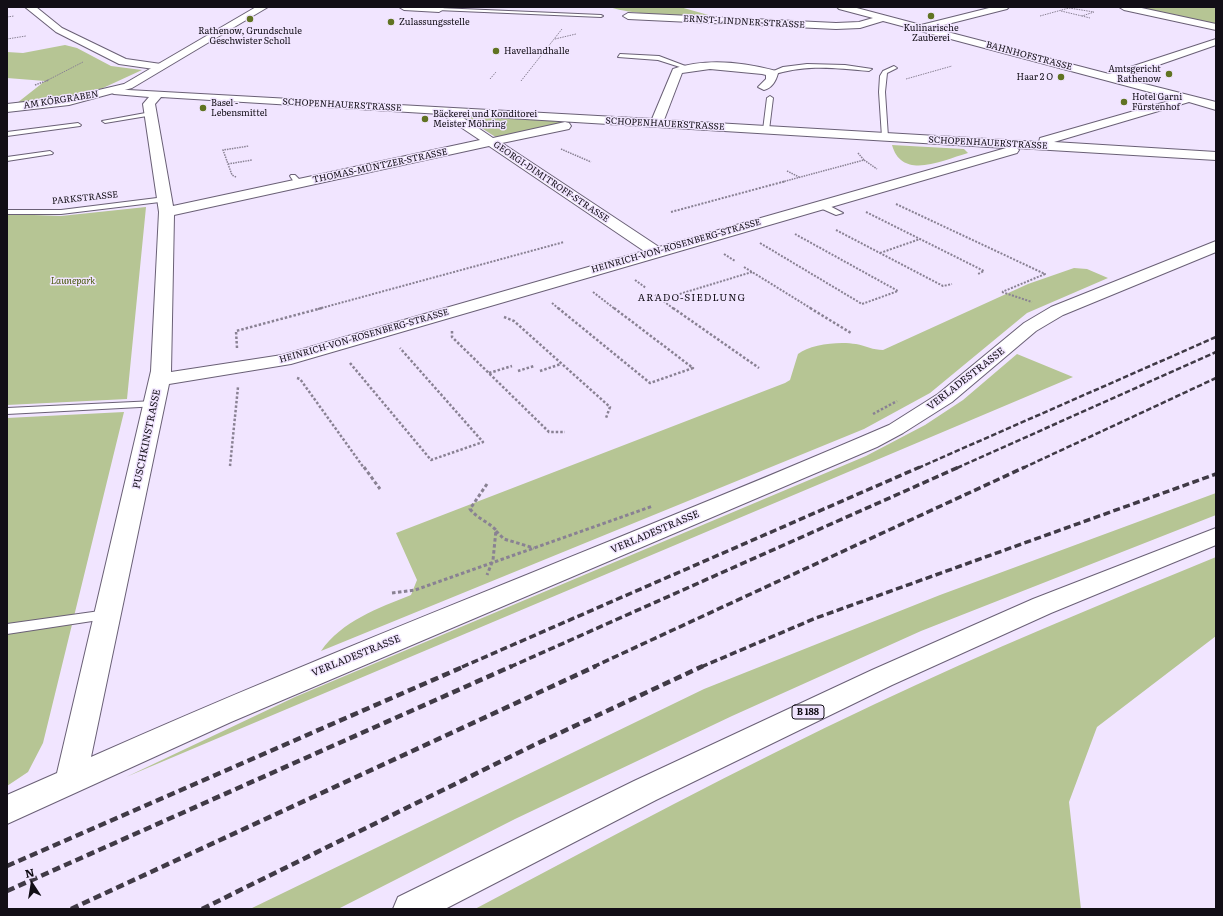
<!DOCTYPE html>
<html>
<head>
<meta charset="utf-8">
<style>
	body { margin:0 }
	#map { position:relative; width:1223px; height:916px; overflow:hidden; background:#f1e5ff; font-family:Literata,serif }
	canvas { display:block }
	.frame { position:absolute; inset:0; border:8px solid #120e16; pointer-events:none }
	.north { position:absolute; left:12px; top:864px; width:40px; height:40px; -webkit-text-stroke:3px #f1e5ff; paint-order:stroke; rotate:348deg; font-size:11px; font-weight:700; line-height:16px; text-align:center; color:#120e16 }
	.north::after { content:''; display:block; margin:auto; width:14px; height:18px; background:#120e16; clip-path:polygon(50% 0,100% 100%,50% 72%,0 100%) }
</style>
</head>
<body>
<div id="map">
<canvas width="1223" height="916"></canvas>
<div class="frame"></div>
<div class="north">N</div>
</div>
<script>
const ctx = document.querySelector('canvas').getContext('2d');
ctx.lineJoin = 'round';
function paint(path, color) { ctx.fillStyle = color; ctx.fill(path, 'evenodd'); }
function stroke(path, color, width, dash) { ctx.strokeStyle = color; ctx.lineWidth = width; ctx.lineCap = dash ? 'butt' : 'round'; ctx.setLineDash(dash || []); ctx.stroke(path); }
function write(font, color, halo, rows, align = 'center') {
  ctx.font = font + ' Literata,serif'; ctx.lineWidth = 3; ctx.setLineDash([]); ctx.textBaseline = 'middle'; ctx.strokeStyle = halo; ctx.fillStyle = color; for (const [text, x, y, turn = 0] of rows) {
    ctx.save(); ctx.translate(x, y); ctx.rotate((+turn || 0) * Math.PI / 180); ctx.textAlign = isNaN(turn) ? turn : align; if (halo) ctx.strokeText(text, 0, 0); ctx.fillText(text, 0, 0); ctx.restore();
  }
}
paint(new Path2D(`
	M611,7H680L712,16C702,20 619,13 611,7Z
	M1137,7H1216V24Z
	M65,45L77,48L111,66L142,70L103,88L86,93L17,103L45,81L7,78V52L23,53Z
	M463,116L570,122L497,138Z
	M892,145L964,149L968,153C943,160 902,181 892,145Z
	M146,207L127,399L7,405V214L61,216Z
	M1074,268L1087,269L1108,278L1027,313L930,393L864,429L321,651C342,621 378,608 411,595L417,580L396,533L785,383L790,380L798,354C810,344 840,341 856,344C866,346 873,350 883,350L1028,284Z
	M1017,354L1073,377L126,777L295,697L866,456L925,425L963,400Z
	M124,412L43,743L28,772L7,786V418Z
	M1216,493V515L921,631L732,716L515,819L338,909H250L704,689L940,595Z
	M1216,557V636L1097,727L1069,802L1081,909H475C607,839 739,768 875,704C987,651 1101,604 1216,557Z`), '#b6c594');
const lane = new Path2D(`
	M439,8L601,15L603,16L601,17L437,10Z
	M620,54L659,56L688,67L683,68L658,60L618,57Z
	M807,64L845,65L872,69L869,71C833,68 808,64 772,75L769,73L783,67Z
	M894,66L897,68L887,73L885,92L888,137L885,139L882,137L879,92L880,76L883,71Z
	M770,96L773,98L769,130L766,132L763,130L767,98Z
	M151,112L154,114L153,115L105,123L102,121Z
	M78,123L81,125L80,126L7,136V132Z
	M50,151L53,153L52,154L7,161V157Z
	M291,175H295L303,183L302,185H296L290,176Z
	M165,197H168V201L61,214H7V210H61Z
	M818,203H824L843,213L836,215L818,207Z
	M155,401L159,402L160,404L159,406L7,414V408Z
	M107,610L112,612L114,615L112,618L7,634V624Z`);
const street = new Path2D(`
	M25,7H36L62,28L126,59L161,64L166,67L161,70L119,64L56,32Z
	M399,7H442L444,9L439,12L404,10Z
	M837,7H853L921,25L993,7H1009L1007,9L932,28L1109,74L1216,39V45L1121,78L1216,102V110L1189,102L1054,142L1216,152V160L1017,148L1019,150L1017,153L291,364L169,384L91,757C345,644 606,546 861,437L889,425L938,394L1024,323L1051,307L1216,241V252L1063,315L1036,331L952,402L903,433L877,447L231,722L7,824V795L57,773L151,371L159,212L143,104L149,97L114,94L108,91L110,89L652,119L673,69C706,58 743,62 776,71L778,73C776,81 772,88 764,90L758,87L766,79V75L762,74L710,69L682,73L664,120L1039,142L1040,138L1176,99L883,21L860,28L836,29L628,19L623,16L628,13L836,23L859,22L873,18L839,9ZM161,97L441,114L480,140L173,206L155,104ZM459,115L1006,148L659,247L502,143L569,129L571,126L569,123L565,122L493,138ZM489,146L644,251L282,355L171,372L174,215Z
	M1119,7H1137L1216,24V30L1124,10Z`);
const secondary = new Path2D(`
	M256,7H268L132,88L69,105L7,112V104L69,97L124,84Z`);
const primary = new Path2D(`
	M1216,528V545L1051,613L892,685L656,800L445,909H393L398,897L634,781L872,670L1033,599Z`);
stroke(lane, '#6a6076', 2);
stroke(street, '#6a6076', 2);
stroke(secondary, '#6a6076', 2);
stroke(primary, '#6a6076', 2);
stroke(new Path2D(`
	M1061,11L1082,16
	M1040,16L1069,8L1094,12L1082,16L1090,18
	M7,17L14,16
	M7,39L26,36
	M555,39L576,34
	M490,79L496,72
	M906,79L952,66
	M46,81L83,62
	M521,81L562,29`), '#898193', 1, [1.5, 1]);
stroke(new Path2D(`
	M35,85L49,80
	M561,149L591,162
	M858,153L864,160
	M228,164L252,160
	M787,171L799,177
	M236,177L232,175L223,150L249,146
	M782,182L864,160L877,169`), '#898193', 1.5, [1.5, 1]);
stroke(new Path2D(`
	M896,204L1045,274L1002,292
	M671,212L786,181
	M866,212L984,271L978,274
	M836,230L943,286L952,284
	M760,243L862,304L898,291L795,234
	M880,253L920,239
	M724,254L735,261
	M744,267L812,309
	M635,280L646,288
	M593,292L615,309
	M1002,292L1032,302
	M655,295L674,309
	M663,299L752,272
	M552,303L559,309
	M318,309L564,242`), '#898193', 2, [2, 1.5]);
stroke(new Path2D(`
	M558,308L650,383L693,368L614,308
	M673,308L759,368
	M810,308L851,333
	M504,317L514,321L610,407L606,418
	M452,331V337L549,432H565
	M237,348L236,331L322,308
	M350,363L431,460L483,442L400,348
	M518,371L534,366
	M540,371L561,364
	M489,373L512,366
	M297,378L300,379L364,468
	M873,414L897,401
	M230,466L238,387`), '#898193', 2.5, [2.5, 2]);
stroke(new Path2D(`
	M364,467L380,489
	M487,484L470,509C478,519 487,521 496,530L493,560L487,575
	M496,531L504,539L534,548
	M392,593L415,590L653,506`), '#898193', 3, [3.5, 2.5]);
paint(lane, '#fff');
paint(street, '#fff');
paint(secondary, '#fff');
paint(primary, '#fff');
stroke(new Path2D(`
	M918,468L1216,337
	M957,468L1216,352
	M1023,468L1216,378`), '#403a46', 2.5, [5.5, 2.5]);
stroke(new Path2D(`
	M462,667L920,467
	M510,667L959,467
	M593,667L1025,467
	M701,667L816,618L1216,474`), '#403a46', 3.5, [7, 3.5]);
stroke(new Path2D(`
	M7,866L465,666
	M7,891L512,666
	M71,909L596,666
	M202,909L534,745L703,666`), '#403a46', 4.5, [8, 4.5]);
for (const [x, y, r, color] of [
	[931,16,4,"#607322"],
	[250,19,4,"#607322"],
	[391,22,4,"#607322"],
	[496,51,4,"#607322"],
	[1169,74,4,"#607322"],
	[1061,77,4,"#607322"],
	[1124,102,4,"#607322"],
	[203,108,4,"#607322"],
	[425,119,4,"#607322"]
]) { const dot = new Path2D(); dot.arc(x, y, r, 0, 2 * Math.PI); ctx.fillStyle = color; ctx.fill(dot); stroke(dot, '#f1e5ff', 1.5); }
write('9px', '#120e16', '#f1e5ff', [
	["Zulassungsstelle",399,22],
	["Kulinarische",931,28,"center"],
	["Zauberei",931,38,"center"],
	["Rathenow, Grundschule",250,31,"center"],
	["Geschwister Scholl",250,41,"center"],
	["Havellandhalle",504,51],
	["Amtsgericht",1161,69,"right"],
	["Rathenow",1161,79,"right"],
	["Haar 2 O",1053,77,"right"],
	["Hotel Garni",1132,97],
	["Fürstenhof",1132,107],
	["Basel -",211,103],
	["Lebensmittel",211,113],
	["Bäckerei und Konditorei",433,114],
	["Meister Möhring",433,124]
], 'left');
write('9px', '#120e16', '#f1e5ff', [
	["ERNST-LINDNER-STRASSE",744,22,3],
	["BAHNHOFSTRASSE",1029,56,15],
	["AM KÖRGRABEN",61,100,-9],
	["SCHOPENHAUERSTRASSE",342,105,3],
	["SCHOPENHAUERSTRASSE",665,124,3],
	["SCHOPENHAUERSTRASSE",988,143,3],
	["THOMAS-MÜNTZER-STRASSE",380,166,-12],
	["GEORGI-DIMITROFF-STRASSE",551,182,34],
	["PARKSTRASSE",85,198,-6],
	["HEINRICH-VON-ROSENBERG-STRASSE",676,246,-16],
	["HEINRICH-VON-ROSENBERG-STRASSE",364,336,-16]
]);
write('italic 9px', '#48580c', '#f1e5ff', [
	["Launepark",73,281]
]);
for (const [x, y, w] of [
	[808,712,32]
]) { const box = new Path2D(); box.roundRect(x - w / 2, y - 7, w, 14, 3); ctx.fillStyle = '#f1e5ff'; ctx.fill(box); stroke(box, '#120e16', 1); }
write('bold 9px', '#120e16', null, [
	["B 188",808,712]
]);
ctx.letterSpacing = '1px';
write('10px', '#120e16', '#f1e5ff', [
	["ARADO-SIEDLUNG",692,298]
]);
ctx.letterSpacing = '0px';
write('10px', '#120e16', '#f1e5ff', [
	["VERLADESTRASSE",966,379,-38],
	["PUSCHKINSTRASSE",147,439,-78],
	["VERLADESTRASSE",655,532,-23],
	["VERLADESTRASSE",356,656,-22]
]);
</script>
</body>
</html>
